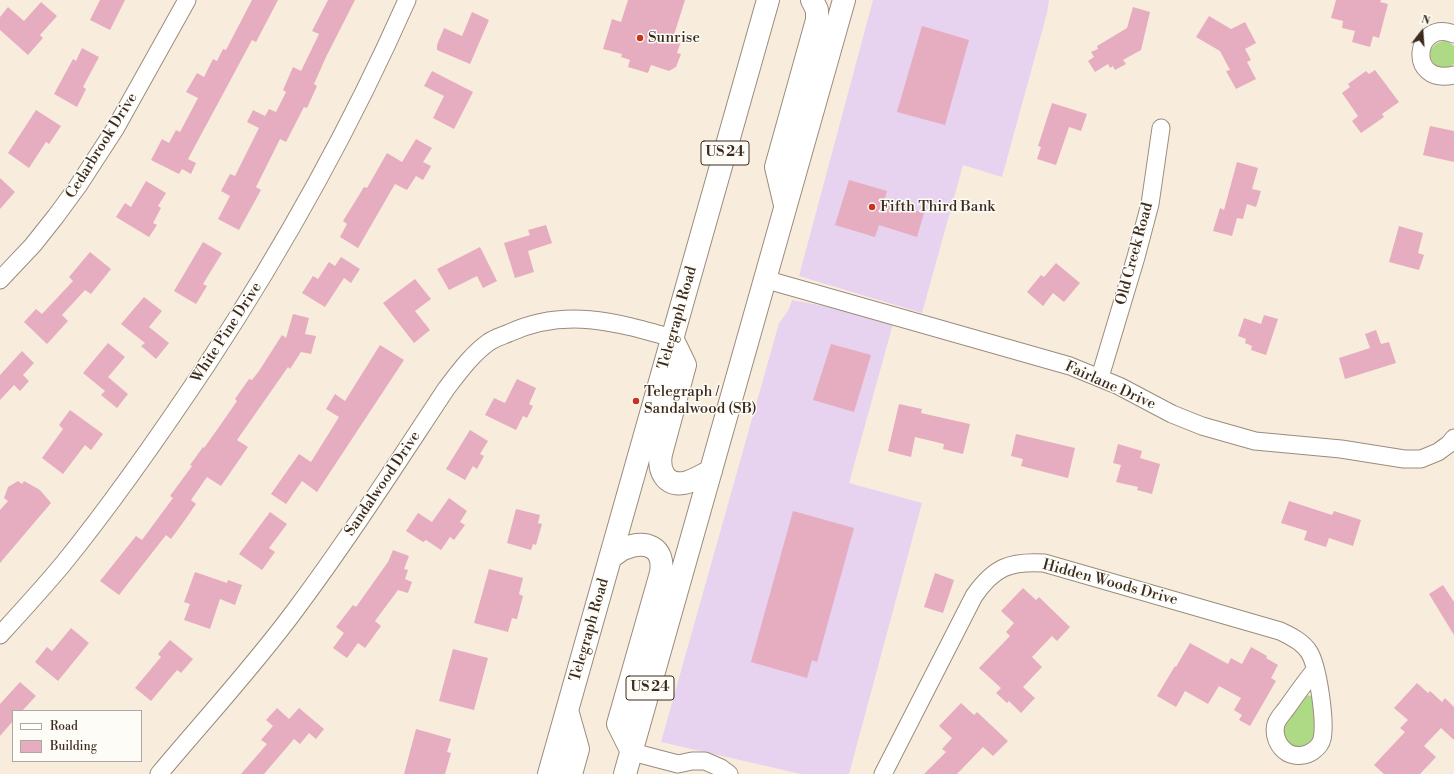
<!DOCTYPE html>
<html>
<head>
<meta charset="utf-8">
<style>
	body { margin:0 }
	#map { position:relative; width:1454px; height:774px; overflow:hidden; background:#f8eddc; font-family:"Libre Bodoni",serif }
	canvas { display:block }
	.legend { position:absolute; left:12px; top:710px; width:130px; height:52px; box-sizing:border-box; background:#fdfcf7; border:1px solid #afa8a0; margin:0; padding:5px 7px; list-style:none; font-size:12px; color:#3b2a1e }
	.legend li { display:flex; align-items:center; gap:8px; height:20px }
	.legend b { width:20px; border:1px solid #afa8a0 }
	.north { position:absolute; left:1402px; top:12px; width:40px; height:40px; -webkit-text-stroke:3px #fdfcf7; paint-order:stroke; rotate:17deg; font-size:11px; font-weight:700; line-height:16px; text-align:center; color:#3b2a1e }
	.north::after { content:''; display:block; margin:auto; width:14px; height:18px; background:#3b2a1e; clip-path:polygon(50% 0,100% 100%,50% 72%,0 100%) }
</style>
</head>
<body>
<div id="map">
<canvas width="1454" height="774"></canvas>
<ul class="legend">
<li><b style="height:5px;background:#fff"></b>Road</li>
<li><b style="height:11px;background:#e6acc0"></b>Building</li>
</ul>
<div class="north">N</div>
</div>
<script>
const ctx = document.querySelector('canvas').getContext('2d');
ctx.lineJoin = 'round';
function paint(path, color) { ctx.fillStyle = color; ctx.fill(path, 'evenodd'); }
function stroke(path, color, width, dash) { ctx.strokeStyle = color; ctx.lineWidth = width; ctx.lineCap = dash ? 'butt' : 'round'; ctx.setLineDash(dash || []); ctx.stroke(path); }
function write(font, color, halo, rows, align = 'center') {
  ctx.font = font + ' "Libre Bodoni",serif'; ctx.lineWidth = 3; ctx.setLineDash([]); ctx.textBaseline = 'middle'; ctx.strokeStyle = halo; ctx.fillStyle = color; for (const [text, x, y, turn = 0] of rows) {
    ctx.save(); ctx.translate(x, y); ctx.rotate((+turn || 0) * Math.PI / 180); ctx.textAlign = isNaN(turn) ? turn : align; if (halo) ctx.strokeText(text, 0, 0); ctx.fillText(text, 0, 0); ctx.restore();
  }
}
paint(new Path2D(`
	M873,0H1049L1047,13L1002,177L963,165L922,313L799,276Z
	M792,300L835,308L893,324L849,483L922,503L849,774H801L661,742L779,323L788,311Z`), '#e7d2ef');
paint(new Path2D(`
	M1444,41L1449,42L1454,46V64C1435,80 1417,46 1444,41Z
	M1305,695L1312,696L1316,732L1312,743L1301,749L1288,745L1282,731L1283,727Z`), '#afda85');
paint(new Path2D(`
	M100,0H125L110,30L90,20Z
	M252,0H278L256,42L252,40L188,159L196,163L191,174L182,169L179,174L151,160L162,139L169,143L176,130L180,132L198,98L186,92L197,73L204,77L213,59L217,61L223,49L226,50Z
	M328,0H355L326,57L314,84L317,86L307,108L304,107L286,142L280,139L256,187L261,190L239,230L218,219L230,196L221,191L230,174L235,176L259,128L247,122L253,110L265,116L269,109L276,112L286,92L283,90L293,67L301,71L319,34L312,31Z
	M628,0H685L673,38L681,41L677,53L681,54L676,67L669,71L651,65L648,73L628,67L630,60L621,57L622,54L603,49L612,19L621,22Z
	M1336,0H1381L1380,2L1388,4L1379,38L1373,36L1370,47L1352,42L1355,31L1342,28L1343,21L1331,18Z
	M41,2L57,16L40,35L43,38L28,55L0,30V17L8,7L24,21Z
	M1133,7L1150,12L1141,50L1123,60L1126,64L1115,70L1113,66L1110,68L1108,64L1095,72L1088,61L1094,57L1091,52L1098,49L1097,46L1127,28Z
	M472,12L489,20L470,64L437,50V45L444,28L462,36Z
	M1209,16L1231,29L1245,22L1256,43L1245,49L1251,60L1247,62L1256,79L1236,89L1226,71L1230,70L1220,51L1196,37Z
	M922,26L969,40L945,125L897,112Z
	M82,48L99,57L83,87L86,89L77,107L54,94L73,59L76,61Z
	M1375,70L1399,102L1382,114L1384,117L1361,133L1352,121L1358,116L1342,93L1350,87L1348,84L1366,71L1369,74Z
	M432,71L473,92L454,129L433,118L444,96L424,86Z
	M1052,103L1087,114L1081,131L1069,127L1056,165L1037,159L1041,147L1038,146Z
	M36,110L61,126L49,144L46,142L29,168L8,153Z
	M1430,126L1454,131V162L1423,155Z
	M416,139L432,148L423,162L431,166L423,180L416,176L407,190L395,184L358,248L340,237L347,224L343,221L364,187L367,188L387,153L402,162Z
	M1237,162L1258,168L1252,189L1261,191L1256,207L1247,204L1243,219L1237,218L1232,236L1213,231L1220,208L1224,210Z
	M0,178L15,192L0,209Z
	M849,180L887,191L884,201L924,213L917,237L879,225L875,237L835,225Z
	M146,181L166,193L158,206L161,208L153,223L157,225L149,237L116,217L125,203L131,207Z
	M546,225L552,243L528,251L534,272L515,278L504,243L530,235L528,230Z
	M1399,226L1423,233L1418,253L1424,255L1419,270L1389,262Z
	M203,242L222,253L203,284L207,286L196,304L174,291Z
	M480,247L497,281L483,288L477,276L449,290L437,269Z
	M90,252L111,269L91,294L85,290L62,315L68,321L47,344L24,322L36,309L42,314L73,281L69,277Z
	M341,257L360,269L351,283L344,278L325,307L302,293L313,276L318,279L329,262L335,266Z
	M1056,263L1080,283L1064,302L1053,293L1043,306L1027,292L1041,275L1044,277Z
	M415,279L431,299L415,311L430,330L414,343L383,303Z
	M144,297L162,311L149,327L169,343L156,359L141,346L145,343L121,324Z
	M293,314L309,318L305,334L316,336L311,354L301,352L290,369L288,367L237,440L248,447L221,486L207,477L191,500L196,504L182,524L171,539L166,535L119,595L100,581L136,536L142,540L173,498L170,496L192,466L190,465L203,447L204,448L219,427L237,401L235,399L249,379L252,380L259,371L282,335L286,338Z
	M1264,315L1278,319L1266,355L1251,350L1252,346L1245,343L1246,339L1238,336L1244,318L1261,324Z
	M1376,330L1381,344L1389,342L1396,363L1345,379L1339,358L1370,348L1365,334Z
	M108,343L125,357L108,377L128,394L117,408L101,395L105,391L83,373Z
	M831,344L871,355L854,412L813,400Z
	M380,345L404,360L317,492L302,481L286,504L271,494L299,454L311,462L339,417L326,409L335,394L345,401Z
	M22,351L34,363L23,375L29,381L20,391L14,385L0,400V375Z
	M517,379L536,388L529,404L533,406L527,418L523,416L516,430L485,415L494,398L505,403Z
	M899,404L922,409L921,413L970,424L963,454L943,449L944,444L915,437L911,457L888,451Z
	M70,410L103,434L91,450L85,445L63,474L42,458L63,429L59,425Z
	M470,430L488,441L480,454L484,456L477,469L473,466L465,480L446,469Z
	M1016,434L1075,448L1068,478L1021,466L1023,459L1011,456Z
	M1118,444L1142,451L1140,458L1160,464L1152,494L1137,490L1138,487L1116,482L1121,465L1113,463Z
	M18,481L22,484L24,481L40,490L51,503L0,563V510L8,501L4,498L8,487Z
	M449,498L467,511L460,522L465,525L454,540L450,537L441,550L426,540L423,542L406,531L418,513L432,522Z
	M1289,501L1332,515L1334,511L1361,520L1353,546L1329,538L1326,547L1304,540L1307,531L1281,523Z
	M516,509L540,515L538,523L542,524L536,545L533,544L531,550L507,543Z
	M793,511L854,528L817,662L812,660L807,678L751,662Z
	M270,512L287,524L269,548L275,552L262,570L239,554Z
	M393,550L409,556L404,569L408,570L405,579L412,582L408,593L398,590L375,621L381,626L365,648L358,643L347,658L333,648L344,633L336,627L353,605L356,607L388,562Z
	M489,569L523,578L519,594L523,596L517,619L512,618L508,632L474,623Z
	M195,572L227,583L228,580L242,585L235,605L220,599L210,629L184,620L190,604L184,602Z
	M935,573L954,580L943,613L924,607Z
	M1443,585L1454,602V635L1429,594Z
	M1023,588L1036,600L1039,597L1070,627L1057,641L1052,636L1032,657L1042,667L1023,687L1035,698L1021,713L1009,701L1007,703L996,693L1001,688L979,668L1010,636L1006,632L1014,623L1001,611Z
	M71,628L89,643L58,681L35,662L47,647L52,651Z
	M170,640L193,659L181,673L177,670L151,701L135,688L161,657L158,654Z
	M1190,643L1228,664L1231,658L1242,664L1251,647L1267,656L1266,658L1278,665L1271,678L1276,681L1250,726L1239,720L1242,715L1234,710L1241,698L1219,686L1208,704L1185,691L1176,707L1157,696L1175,666L1176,667Z
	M453,649L488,658L474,710L439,701Z
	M20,682L36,696L22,711H13V721L0,736V704Z
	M1417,683L1428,693L1430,691L1442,702L1445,698L1454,707V740L1441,728L1424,746L1436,757L1420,774H1384L1374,765L1405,732L1400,728L1408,720L1394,708Z
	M961,703L974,715L977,712L1008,741L993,756L983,747L957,774H924L946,752L942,749L952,738L939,726Z
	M277,708L289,719L299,708L324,729L316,739L309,733L300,744L294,739L264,774H241L267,744L261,740L273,726L266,720Z
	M416,729L451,739L447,752L451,753L445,774H404Z`), '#e6acc0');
const minor = new Path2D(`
	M1454,34C1414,18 1406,86 1454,75
	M764,279L1070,366L1119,386L1172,414L1202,426L1255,441L1341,449L1404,459H1421L1438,452L1449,444L1454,438
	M0,280L33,245L56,216L78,186L115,129L187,0
	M1100,377L1136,257L1150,204L1161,128
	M0,635C21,612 43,588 63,564C115,500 162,432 208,363C284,247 351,127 407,0
	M632,752L678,764L692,761H705L721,768L729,774
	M159,774C205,719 254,666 296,609C349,538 397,463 446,389C459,372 472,354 489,342C495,338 502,336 509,333C565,307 616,322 672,338
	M883,774L974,596C994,567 1010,561 1044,563L1280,631C1291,636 1303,642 1309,652C1318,666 1326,722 1322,739C1321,744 1317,748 1313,751C1306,756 1296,757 1288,753C1278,747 1273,735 1276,724C1278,718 1283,713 1286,709C1296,695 1305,682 1315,670`);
const trunk = new Path2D(`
	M785,205L776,167L817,20V10L812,0
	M672,338L685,365L661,454C658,470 665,486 684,483C694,481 702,475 711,471
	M610,558C614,555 619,551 623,549C646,539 665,547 661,573L618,724L632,752
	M567,710L578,749L571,774
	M549,774L768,0
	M625,774L844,0`);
stroke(minor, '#9a8c7d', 19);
stroke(trunk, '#9a8c7d', 24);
stroke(minor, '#fff', 17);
stroke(trunk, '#fff', 22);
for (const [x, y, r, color] of [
	[640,38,4,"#c8321e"],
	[872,207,4,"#c8321e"],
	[636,401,4,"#c8321e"]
]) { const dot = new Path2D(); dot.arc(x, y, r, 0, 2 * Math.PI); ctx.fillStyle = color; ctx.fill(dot); stroke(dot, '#fdfcf7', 1.5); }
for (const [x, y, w] of [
	[725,153,48],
	[650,688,48]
]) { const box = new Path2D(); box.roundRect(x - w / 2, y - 12, w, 24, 3); ctx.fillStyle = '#fdfcf7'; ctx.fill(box); stroke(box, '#3b2a1e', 1); }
write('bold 14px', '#3b2a1e', null, [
	["US 24",725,153],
	["US 24",650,688]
]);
write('15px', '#3b2a1e', '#fdfcf7', [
	["Sunrise",648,38],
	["Fifth Third Bank",880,207],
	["Telegraph /",644,392],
	["Sandalwood (SB)",644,409]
], 'left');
write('15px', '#3b2a1e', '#fdfcf7', [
	["Cedarbrook Drive",102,146,-58],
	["Old Creek Road",1135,254,-75],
	["Telegraph Road",678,318,-74],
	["White Pine Drive",227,333,-57],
	["Fairlane Drive",1110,386,24],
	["Sandalwood Drive",383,484,-56],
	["Hidden Woods Drive",1110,583,15],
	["Telegraph Road",590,630,-74]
]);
</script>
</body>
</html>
